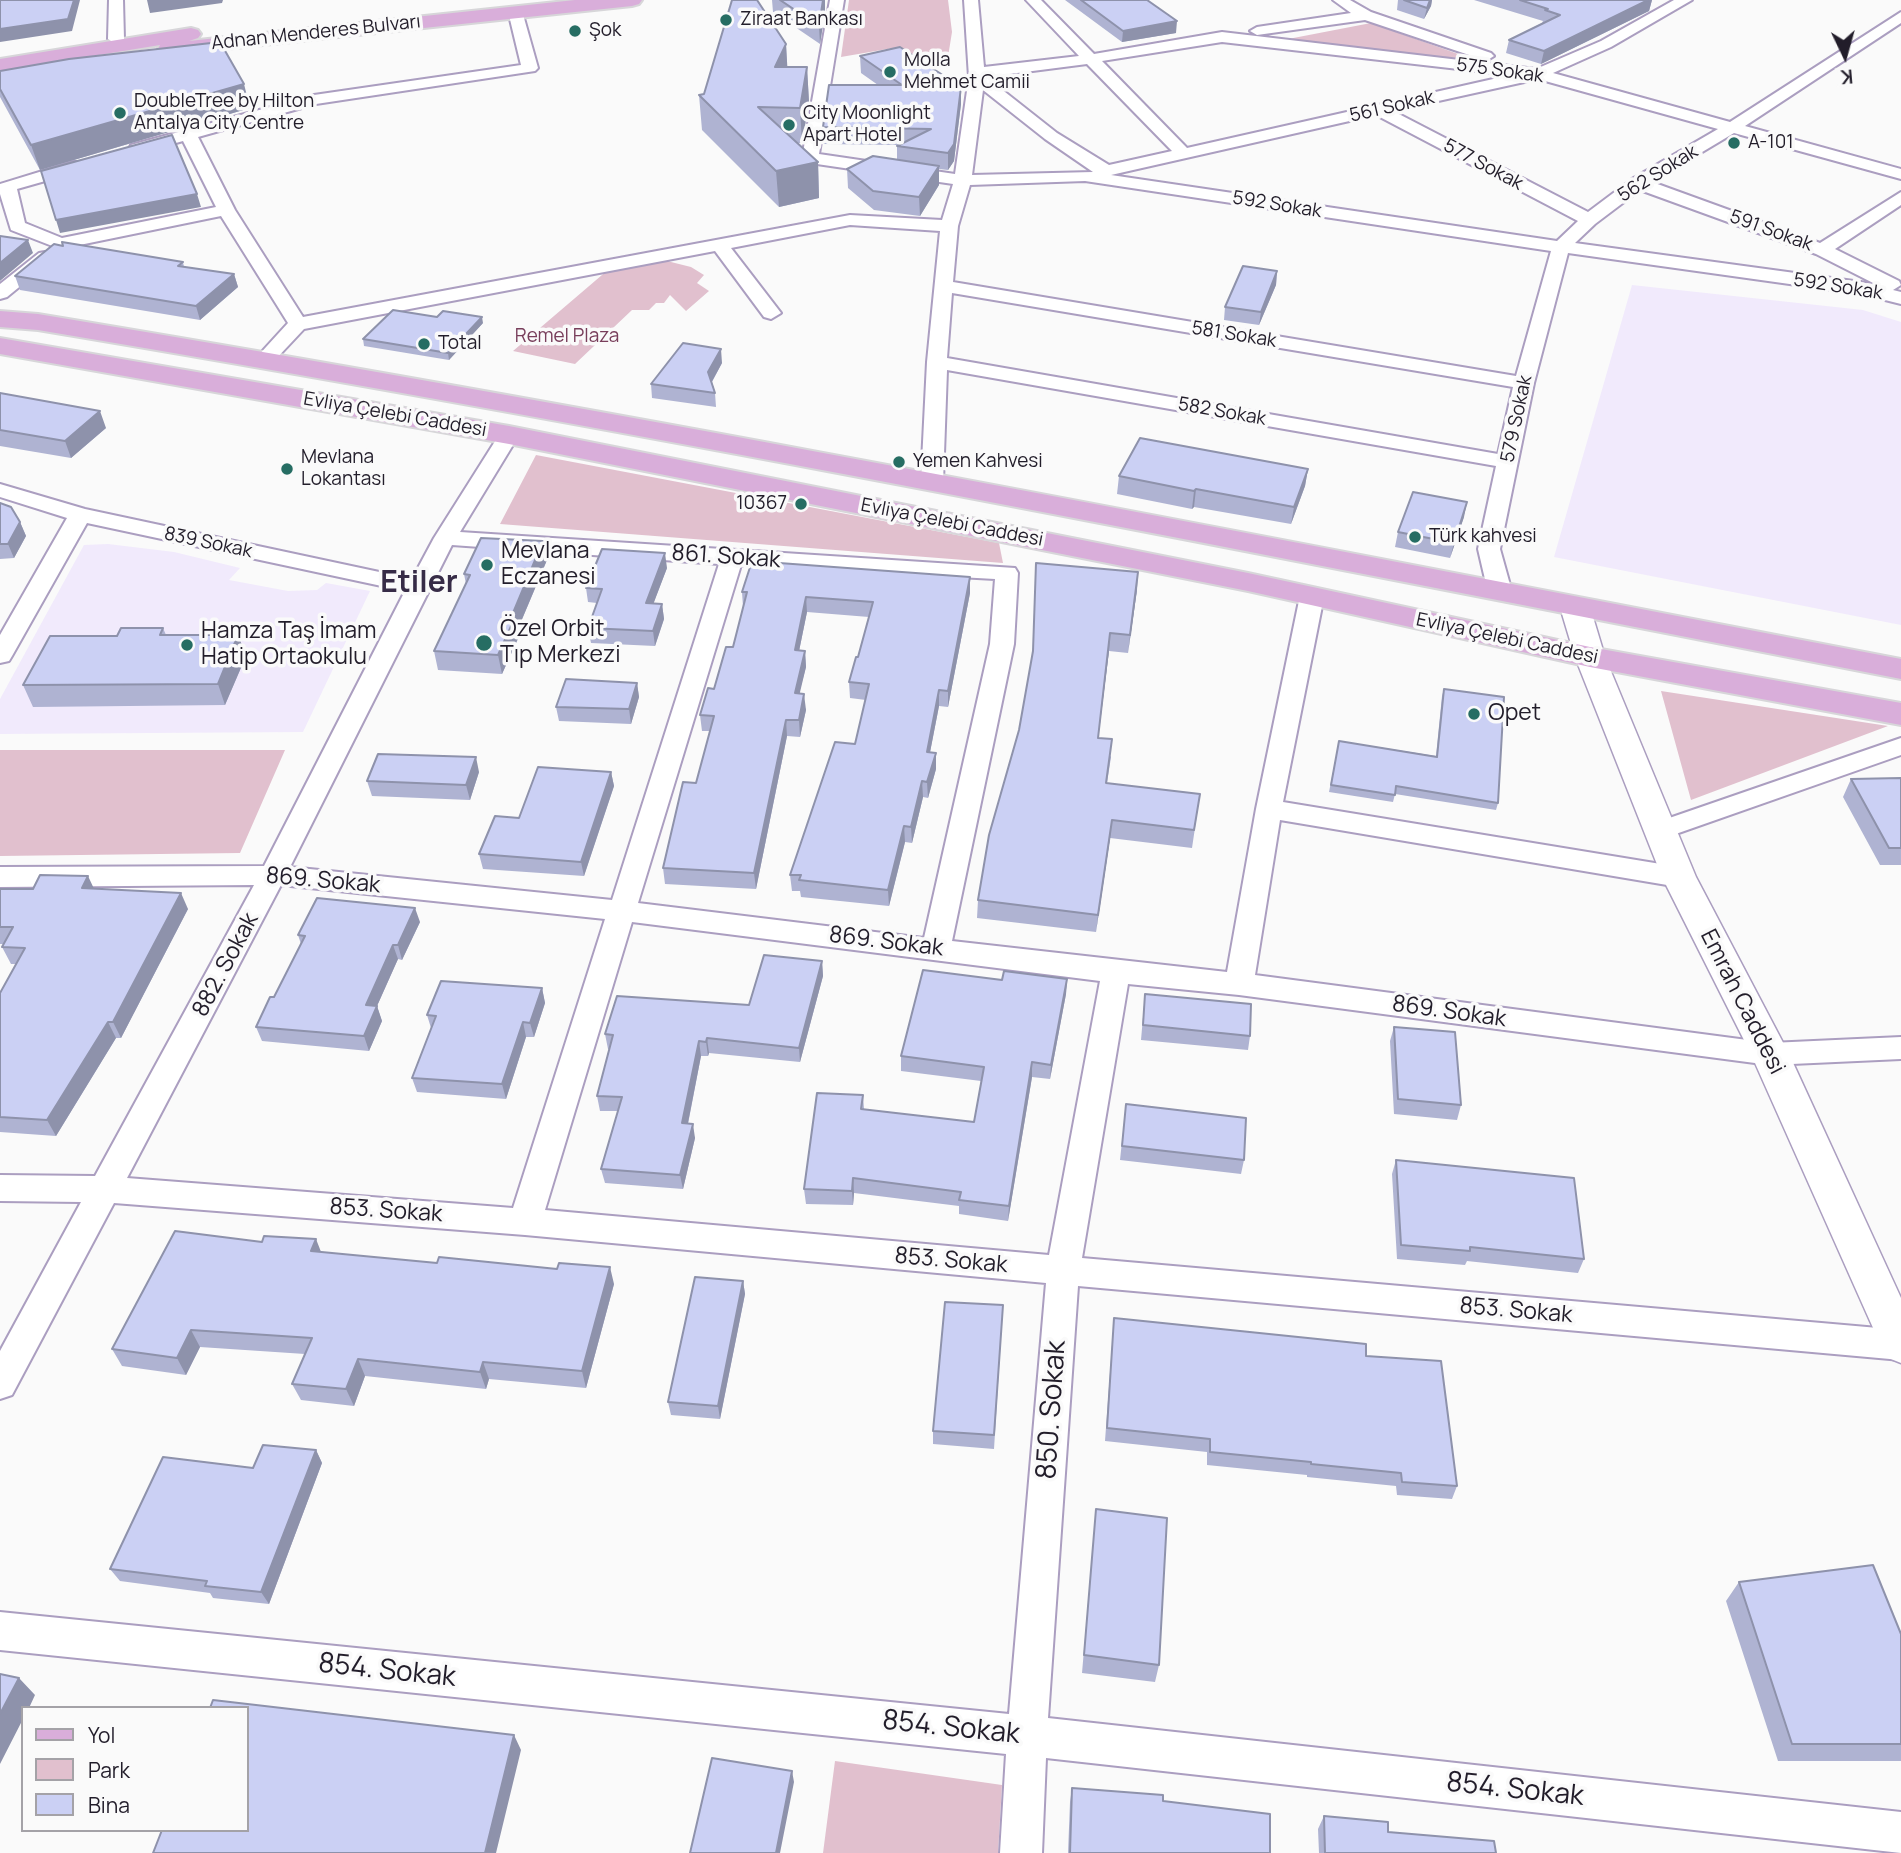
<!DOCTYPE html>
<html>
<head>
<meta charset="utf-8">
<style>
	body { margin:0 }
	#map { position:relative; width:1901px; height:1853px; overflow:hidden; background:#fafafa; font-family:Manrope,sans-serif }
	canvas { display:block }
	.legend { position:absolute; left:21px; top:1706px; width:228px; height:126px; box-sizing:border-box; background:#fafafa; border:2px solid #a4a2a7; margin:0; padding:9px 12px; list-style:none; font-size:21px; color:#221d2a }
	.legend li { display:flex; align-items:center; gap:14px; height:35px }
	.legend b { width:35px; border:2px solid #a4a2a7 }
	.north { position:absolute; left:1810px; top:21px; width:70px; height:70px; -webkit-text-stroke:5px #fafafa; paint-order:stroke; rotate:175deg; font-size:19px; font-weight:700; line-height:28px; text-align:center; color:#221d2a }
	.north::after { content:''; display:block; margin:auto; width:24px; height:32px; background:#221d2a; clip-path:polygon(50% 0,100% 100%,50% 72%,0 100%) }
</style>
</head>
<body>
<div id="map">
<canvas width="1901" height="1853"></canvas>
<ul class="legend">
<li><b style="height:9px;background:#d9aeda"></b>Yol</li>
<li><b style="height:19px;background:#e1c0ce"></b>Park</li>
<li><b style="height:19px;background:#cbd0f4"></b>Bina</li>
</ul>
<div class="north">K</div>
</div>
<script>
const ctx = document.querySelector('canvas').getContext('2d');
ctx.lineJoin = 'round';
function paint(path, color) { ctx.fillStyle = color; ctx.fill(path, 'evenodd'); }
function stroke(path, color, width, dash) { ctx.strokeStyle = color; ctx.lineWidth = width; ctx.lineCap = dash ? 'butt' : 'round'; ctx.setLineDash(dash || []); ctx.stroke(path); }
function write(font, color, halo, rows, align = 'center') {
  ctx.font = font + ' Manrope,sans-serif'; ctx.lineWidth = 7; ctx.setLineDash([]); ctx.textBaseline = 'middle'; ctx.strokeStyle = halo; ctx.fillStyle = color; for (const [text, x, y, turn = 0] of rows) {
    ctx.save(); ctx.translate(x, y); ctx.rotate((+turn || 0) * Math.PI / 180); ctx.textAlign = isNaN(turn) ? turn : align; if (halo) ctx.strokeText(text, 0, 0); ctx.fillText(text, 0, 0); ctx.restore();
  }
}
paint(new Path2D(`
	M1632,285L1863,310L1901,322V625L1554,557Z
	M108,544L174,552L240,568L229,580L288,591L317,590L326,583L370,591L303,732L0,734V699L84,545Z`), '#f1eafc');
paint(new Path2D(`
	M849,0H948L952,32L947,63L920,61L893,48L841,57Z
	M1371,23L1475,60L1283,40Z
	M663,260L691,267L704,275L697,283L709,291L686,311L670,295L664,303H656L649,310H632L575,364L513,351L609,269Z
	M536,455L999,543L1003,563L500,524Z
	M1661,691L1888,726L1691,800Z
	M0,750H285L240,853L0,856Z
	M835,1761L1002,1785L998,1853H823Z`), '#e1c0ce');
const minor = new Path2D(`
	M109,0H123L124,39L116,44L108,39Z
	M830,0H844L819,154L955,174L969,77L964,0H978L984,67L1079,56L1026,0H1041L1094,54L1222,32L1536,69L1601,41L1674,0H1692L1611,47L1553,73L1730,122L1901,12V23L1745,126L1901,169V179L1734,133L1652,182L1820,243L1901,192V205L1835,249L1899,281L1901,285L1893,290L1901,292V304L1861,294L1568,253L1534,383L1500,549L1512,592L1508,597H1492L1488,592L1478,549L1496,466L947,370L943,482L940,487H924L921,482L927,362L940,231L850,225L731,248L781,313L771,319L764,317L715,251L304,329L273,362H259L256,358L288,323L221,216L60,249L11,230L0,194V184L72,162H84L86,166L84,170L17,189L25,223L62,238L216,207L183,141L137,154L129,149L131,145L314,95L521,65L508,11L515,7L522,11L538,68L535,71L316,104L198,137L235,210L303,317L850,215L942,220L953,184L810,163L802,158ZM1222,42L1511,75L1187,148L1102,61ZM1087,64L1172,151L1109,165L1057,133L986,77ZM1538,79L1718,129L1632,179L1588,212L1393,111ZM983,90L1045,139L1093,172L972,175ZM1376,115L1578,221L1557,241L1111,175ZM1085,181L1551,251L1516,376L953,282L958,226L970,185ZM1640,190L1816,254L1883,288L1861,282L1575,243L1595,224ZM952,293L1513,387L1498,454L947,358Z
	M1333,0H1350L1371,12L1491,53L1494,56L1486,61L1481,59L1365,20L1257,35L1250,31L1257,27L1351,13Z
	M45,252L54,257L51,261L7,297L0,299V284L39,253Z
	M509,429L516,431L519,435L460,532L1015,568L1018,573L1014,644L952,941L1227,972L1256,809L1300,596L1304,591H1320L1324,596L1283,802L1679,867L1689,870L1693,877L1689,884L1679,887L1280,820L1255,975L1770,1043L1901,1037V1059L1770,1065L1239,995L1128,984L1082,1258L1901,1330V1360L1078,1286L1048,1718L1901,1812V1853L1046,1758L1042,1853H1000L1006,1754L0,1650V1612L1009,1714L1046,1283L525,1235L114,1203L12,1395L0,1399V1351L81,1202L0,1201V1175L95,1176L254,885L0,887V867L264,866L405,591L87,523L12,656L9,661L0,663V635L67,518L0,497V484L85,509L412,579L434,538L499,435L502,431ZM452,545L719,564L612,900L290,867ZM741,565L995,579L990,644L924,938L638,903ZM281,885L605,919L513,1208L127,1178ZM632,922L1100,981L1049,1255L545,1210Z
	M1901,738V755L1670,836L1661,839L1652,836L1648,830L1652,824Z`);
const tertiary = new Path2D(`
	M1575,598L1585,601L1590,607L1605,657L1696,877L1789,1054L1901,1298V1363L1886,1357L1751,1054L1662,877L1575,657L1560,607L1565,601Z`);
const primary = new Path2D(`
	M575,0H642L639,4L632,6L168,55L161,53L158,49L160,45L0,71V59L191,28L198,30L201,34L198,38L189,41Z
	M0,311L38,314C661,417 1281,540 1901,659V679C1281,558 661,434 38,330L0,327Z
	M0,338L509,426L1248,573L1590,647L1901,703V725L1590,667L1248,591L509,444L0,354Z`);
stroke(minor, '#ab9ec0', 4);
stroke(tertiary, '#ab9ec0', 3);
stroke(primary, '#d7d6d9', 4);
paint(minor, '#fff');
paint(tertiary, '#fff');
paint(primary, '#d9aeda');
paint(new Path2D(`
	M772,0H825V12L820,44L773,12Z
	M1065,0H1147L1176,33L1122,42Z
	M1398,0H1432L1431,6L1424,19L1397,10Z
	M1474,0H1652L1649,11L1541,64L1506,53L1509,40L1542,23L1543,21Z
	M786,44L787,67H807L809,102L802,143H797L818,162L819,198L779,207L702,130L699,95L704,94Z
	M860,56L961,87V104L954,161L948,170L939,169V185L920,216L874,210L848,188L847,169L897,160V146L898,145L823,144V127L878,85L861,73Z
	M0,71L250,108L40,170L0,97Z
	M183,262L184,267L234,274L238,287L200,320L20,290L15,276Z
	M1277,271L1276,285L1259,325L1224,320L1225,307Z
	M483,323L449,360L364,346L363,339Z
	M722,363L712,382L715,393L716,407L652,398L651,384Z
	M0,393L106,428L71,458L0,446Z
	M1308,469L1305,486L1291,524L1194,507L1192,509L1117,494L1119,476Z
	M0,503L20,522L26,536L14,558L0,559Z
	M1464,517L1450,558L1395,547L1398,532Z
	M547,560L520,624L521,632L502,674L438,670L434,651L466,584L464,574Z
	M667,568L653,604H662L664,619L655,646L591,643L588,628L597,603L588,602L586,588Z
	M1137,590L1128,653L1109,651L1098,738L1111,757L1107,783L1200,794L1192,848L1110,838L1096,932L977,918L978,900L1019,730Z
	M742,592L970,593L948,707L939,706L930,752L936,769L928,798L923,797L912,843L905,842L889,906L801,897L800,891H792L790,875L855,744L866,700L850,698L849,682L858,657L869,617L807,612L799,651H805L806,667L799,693L806,710L800,737L787,736L756,889L665,884L663,868L696,783L710,731H702L700,715L714,689L733,647L743,607Z
	M163,628L166,635H238L246,656L225,705L33,707L23,685L117,636Z
	M637,683L639,697L631,724L559,721L556,707Z
	M1444,689L1498,803L1496,810L1395,794L1393,802L1329,792L1339,741L1436,756L1442,696Z
	M479,772L470,800L372,796L367,781Z
	M611,772L614,786L584,876L483,869L479,854L519,818Z
	M1901,778V865H1880L1843,797L1851,779Z
	M0,889H94L188,909L121,1038H116L56,1136L0,1132V993L16,964H11L2,947L4,944H0Z
	M420,922L402,960L398,959L377,1006L382,1021L369,1051L262,1041L256,1027L274,997L301,944L298,935Z
	M822,961L823,976L800,1062L709,1053L708,1056H701L688,1124L695,1138L683,1189L605,1183L601,1169L618,1111H600L597,1096L609,1049H608L605,1034L749,1005Z
	M1067,979L1066,994L1050,1079L1032,1077L1008,1221L959,1214V1206L854,1193L853,1205L806,1204L804,1189L863,1095L864,1109L974,1122L981,1081L901,1071V1056L1002,980Z
	M542,988L545,1003L534,1037H526L506,1099L417,1092L412,1078L431,1028L427,1015Z
	M1145,994L1250,1036L1248,1050L1141,1040Z
	M1394,1027L1461,1105L1457,1120L1394,1114L1390,1041Z
	M1126,1104L1244,1160L1241,1174L1120,1160Z
	M1396,1160L1584,1259L1578,1273L1467,1261L1465,1265L1397,1259L1392,1174Z
	M321,1252L614,1284L586,1388L489,1379L486,1389L365,1376L354,1406L301,1400L292,1384L305,1354L200,1347L186,1375L122,1366L112,1349Z
	M743,1281L745,1294L720,1419L671,1415L668,1402Z
	M1003,1305L994,1449L933,1444V1431Z
	M1114,1318L1366,1356L1457,1486L1452,1499L1397,1495L1396,1486L1307,1477V1475L1207,1465V1452L1105,1441Z
	M316,1450L322,1463L269,1604L213,1598L210,1593L120,1581L110,1569L253,1468Z
	M1096,1509L1159,1665L1155,1682L1082,1673Z
	M1739,1582L1901,1634V1761H1778L1726,1601Z
	M1072,1788L1163,1801L1270,1853H1068L1070,1802Z
	M1324,1816L1388,1832L1496,1853H1319L1318,1829Z`), '#afb3d2');
paint(new Path2D(`
	M74,0H80L72,31L0,42V29Z
	M147,0H223L222,3L150,13Z
	M823,0H825V12L820,44L819,26Z
	M1430,0H1432L1431,6L1424,19L1427,8Z
	M1648,0H1652L1649,11L1541,64L1544,51Z
	M1177,21L1176,33L1122,42L1123,31Z
	M786,44L788,78L775,67Z
	M807,67L809,102L802,143L800,108Z
	M244,84L250,108L40,170L31,145Z
	M961,87V104L954,161L948,170V153Z
	M818,162L819,198L779,207L776,171Z
	M939,166V185L920,216L919,197Z
	M197,194L201,207L60,233L56,220Z
	M28,240L33,253L0,281V263Z
	M1277,271L1276,285L1259,325L1261,312Z
	M234,274L238,287L200,320L196,306Z
	M482,317L483,323L449,360L448,353Z
	M721,349L722,363L710,385L708,372Z
	M100,411L106,428L71,458L65,441Z
	M1308,469L1305,486L1291,524L1294,507Z
	M1196,489L1194,507L1192,509L1194,491Z
	M1467,502L1464,517L1450,558L1454,543Z
	M20,522L26,536L14,558L8,544Z
	M543,541L547,560L520,624L521,632L502,674L498,655L513,613Z
	M665,553L667,568L648,618L646,603Z
	M1138,572L1137,590L1128,653L1130,635Z
	M970,577V593L948,707V691Z
	M806,597L807,612L796,666L795,650Z
	M662,604L664,619L655,646L653,631Z
	M1110,633L1109,651L1096,756L1098,738Z
	M238,635L246,656L225,705L218,684Z
	M805,651L806,667L796,709L795,693Z
	M637,683L639,697L631,724L629,709Z
	M939,690V706L927,768V752Z
	M804,694L806,710L800,737L799,720Z
	M786,720L787,736L756,889L754,873Z
	M936,753V769L928,798L927,782Z
	M476,757L479,772L470,800L466,785Z
	M611,772L614,786L584,876L581,862Z
	M922,781L923,797L912,843L911,827Z
	M1112,820L1110,838L1096,932L1098,915Z
	M904,826L905,842L889,906L888,890Z
	M88,876L96,893L82,888Z
	M181,893L188,909L121,1038L113,1022Z
	M415,908L420,922L402,960L398,945Z
	M393,945L398,959L377,1006L382,1021L369,1051L364,1036L366,1005Z
	M822,961L823,976L800,1062L799,1048Z
	M1067,979L1066,994L1050,1079L1051,1065Z
	M542,988L545,1003L534,1037L530,1023Z
	M108,1022L116,1038L56,1136L47,1120Z
	M523,1022L526,1037L506,1099L502,1084Z
	M707,1038L709,1053L708,1056L706,1042Z
	M699,1041L701,1056L685,1138L682,1123Z
	M1032,1062V1077L1008,1221L1009,1206Z
	M693,1124L695,1138L683,1189L680,1175Z
	M853,1178L854,1193L853,1205L852,1191Z
	M316,1239L323,1257L311,1251Z
	M610,1267L614,1284L586,1388L582,1371Z
	M743,1281L745,1294L720,1419L718,1406Z
	M191,1330L200,1347L186,1375L177,1358Z
	M358,1359L365,1376L354,1406L346,1389Z
	M483,1362L489,1379L486,1389L480,1372Z
	M316,1450L322,1463L269,1604L261,1592Z
	M19,1678L35,1695L29,1708H23V1719L0,1764V1714Z
	M514,1735L521,1750L496,1853H485Z
	M792,1771L794,1782L780,1853H776Z`), '#8e92ab');
const building = new Path2D(`
	M0,0H74L68,19L0,29Z
	M732,0H757L786,44L775,67H807L800,108L758,107L818,162L776,171L699,95L704,94Z
	M780,0H823L819,26Z
	M1081,0H1147L1177,21L1123,31Z
	M1404,0H1430L1427,8Z
	M1520,0H1648L1544,51L1509,40L1560,15L1545,10L1548,9Z
	M220,42L244,84L31,145L0,89V71L69,59Z
	M900,47L961,87L954,144L948,153L897,146L931,129L823,127L829,85H902L860,56Z
	M172,135L197,194L56,220L41,171Z
	M873,156L939,166L919,197L873,191L847,169Z
	M0,236L28,240L0,263Z
	M62,242L183,262L178,266L234,274L196,306L15,276L54,244L63,246Z
	M1243,266L1277,271L1261,312L1225,307Z
	M393,310L437,317L443,311L482,317L448,353L363,339Z
	M683,343L721,349L708,372L715,393L651,384Z
	M0,393L100,411L65,441L0,430Z
	M1140,438L1308,469L1294,507L1196,489L1194,491L1119,476Z
	M1413,492L1467,502L1454,543L1398,532Z
	M0,503L11,507L20,522L8,544H0Z
	M481,538L543,541L513,613H517L498,655L434,651L470,575L464,574Z
	M602,549L665,553L646,603L662,604L653,631L588,628L602,589L586,588Z
	M752,561L970,577L948,691L939,690L927,752L936,753L927,782L922,781L911,827L904,826L888,890L799,880L801,875H790L835,742L855,744L869,684L849,682L856,657H858L873,602L806,597L795,650L805,651L795,693L804,694L799,720H786L754,873L663,868L683,782L696,783L714,716L700,715L708,688L714,689L726,647H733L747,592H742Z
	M1036,563L1138,572L1130,635L1110,633L1098,738L1112,739L1106,783L1200,794L1194,830L1112,820L1098,915L978,900L989,835L1019,730L1033,651Z
	M121,628H163L160,635H238L218,684L23,685L50,636H117Z
	M566,679L637,683L629,709L556,707Z
	M1444,689L1504,697L1498,803L1396,786L1395,795L1331,785L1339,741L1437,757Z
	M378,754L476,757L466,785L367,781Z
	M538,767L611,772L581,862L479,854L495,816L519,818Z
	M1901,778V848H1889L1851,779Z
	M40,875L88,876L82,888L181,893L113,1022H108L47,1120L0,1117V993L25,948L2,947L13,927H0V889H33Z
	M317,898L415,908L398,945H393L366,1005L377,1006L364,1036L256,1027L270,997H274L305,936L298,935Z
	M764,955L822,961L799,1048L707,1038L706,1042L699,1041L682,1123L693,1124L680,1175L601,1169L622,1097L597,1096L613,1035L605,1034L617,996L749,1005Z
	M923,970L1002,980L1004,971L1067,979L1051,1065L1032,1062L1009,1206L959,1200L961,1192L853,1178L852,1191L804,1189L817,1093L863,1095L861,1109L974,1122L984,1067L901,1056Z
	M441,981L542,988L530,1023L523,1022L502,1084L412,1078L436,1016L427,1015Z
	M1145,994L1251,1004L1250,1036L1143,1025Z
	M1394,1027L1455,1032L1461,1105L1398,1099Z
	M1126,1104L1246,1118L1244,1160L1122,1146Z
	M1396,1160L1574,1178L1584,1259L1470,1247V1251L1401,1245Z
	M175,1231L262,1242L264,1236L316,1239L311,1251L437,1263L439,1257L557,1269L559,1263L610,1267L582,1371L483,1362L480,1372L358,1359L346,1389L292,1384L312,1338L191,1330L177,1358L112,1349Z
	M695,1277L743,1281L718,1406L668,1402Z
	M945,1302L1003,1305L994,1435L933,1431Z
	M1114,1318L1366,1344V1356L1441,1361L1457,1486L1402,1482L1401,1473L1311,1464V1462L1210,1452V1439L1107,1428Z
	M263,1445L316,1450L261,1592L205,1586L207,1581L110,1569L163,1457L253,1468Z
	M1096,1509L1167,1518L1159,1665L1084,1655Z
	M1873,1565L1901,1634V1744H1792L1739,1582Z
	M0,1674L19,1678L0,1714Z
	M213,1700L514,1735L485,1853H153L162,1830H247V1708H210Z
	M712,1758L792,1771L776,1853H690Z
	M1072,1788L1163,1795V1801L1270,1814V1853H1070Z
	M1324,1816L1388,1822V1832L1494,1841L1496,1853H1325Z`);
paint(building, '#cbd0f4');
stroke(building, '#8e92ab', 2);
for (const [x, y, r, color] of [
	[726,20,7,"#266d63"],
	[575,31,7,"#266d63"],
	[890,72,7,"#266d63"],
	[120,113,7,"#266d63"],
	[789,125,7,"#266d63"],
	[1734,143,7,"#266d63"],
	[424,344,7,"#266d63"],
	[899,462,7,"#266d63"],
	[287,469,7,"#266d63"],
	[801,504,7,"#266d63"],
	[1415,537,7,"#266d63"],
	[487,565,7,"#266d63"],
	[484,643,9,"#266d63"],
	[187,645,7,"#266d63"],
	[1474,714,7,"#266d63"]
]) { const dot = new Path2D(); dot.arc(x, y, r, 0, 2 * Math.PI); ctx.fillStyle = color; ctx.fill(dot); stroke(dot, '#fafafa', 2.5); }
write('19px', '#221d2a', '#fafafa', [
	["Ziraat Bankası",740,20],
	["Şok",589,31],
	["Molla",904,61],
	["Mehmet Camii",904,83],
	["DoubleTree by Hilton",134,102],
	["Antalya City Centre",134,124],
	["City Moonlight",803,114],
	["Apart Hotel",803,136],
	["A-101",1748,143],
	["Total",438,344],
	["Mevlana",301,458],
	["Lokantası",301,480],
	["Yemen Kahvesi",913,462],
	["10367",787,504,"right"],
	["Türk kahvesi",1429,537]
], 'left');
write('19px', '#221d2a', '#fafafa', [
	["Adnan Menderes Bulvarı",316,33,-6],
	["575 Sokak",1500,71,8],
	["561 Sokak",1392,107,-13],
	["577 Sokak",1483,165,28],
	["562 Sokak",1658,174,-32],
	["592 Sokak",1277,205,9],
	["591 Sokak",1771,231,20],
	["592 Sokak",1838,287,9],
	["581 Sokak",1234,335,9],
	["582 Sokak",1222,412,10],
	["Evliya Çelebi Caddesi",395,415,10],
	["579 Sokak",1517,419,-78],
	["Evliya Çelebi Caddesi",952,523,11],
	["839 Sokak",208,543,12],
	["Evliya Çelebi Caddesi",1507,639,12]
]);
write('19px', '#783e5b', '#fafafa', [
	["Remel Plaza",567,337]
]);
write('23px', '#221d2a', '#fafafa', [
	["Mevlana",501,552],
	["Eczanesi",501,578],
	["Özel Orbit",500,630],
	["Tıp Merkezi",500,656],
	["Hamza Taş İmam",201,632],
	["Hatip Ortaokulu",201,658],
	["Opet",1488,714]
], 'left');
write('23px', '#221d2a', '#fafafa', [
	["861. Sokak",726,557,4],
	["869. Sokak",323,881,5],
	["869. Sokak",886,942,7],
	["882. Sokak",226,965,-62],
	["Emrah Caddesi",1742,1002,63],
	["869. Sokak",1449,1012,8],
	["853. Sokak",386,1211,4],
	["853. Sokak",951,1261,5],
	["853. Sokak",1516,1311,5]
]);
write('28px', '#221d2a', '#fafafa', [
	["850. Sokak",1052,1410,-86],
	["854. Sokak",387,1671,6],
	["854. Sokak",951,1728,6],
	["854. Sokak",1515,1790,6]
]);
write('bold 30px', '#372c47', '#fafafa', [
	["Etiler",419,584]
]);
</script>
</body>
</html>
